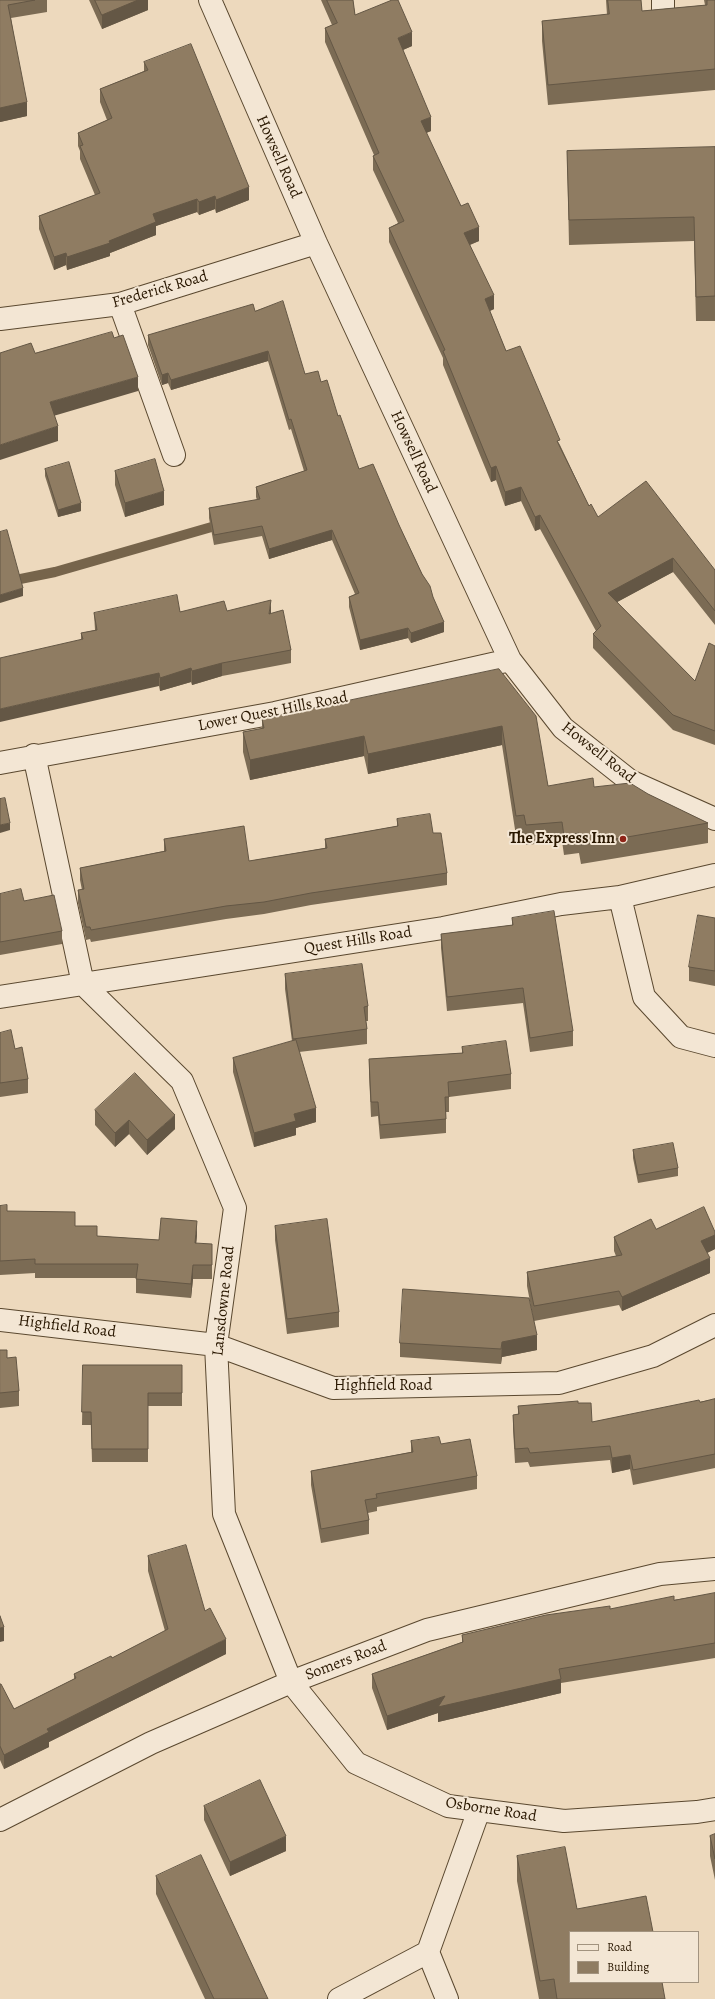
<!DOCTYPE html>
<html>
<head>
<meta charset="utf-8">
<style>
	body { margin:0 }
	#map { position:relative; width:715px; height:1999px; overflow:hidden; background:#edd9bd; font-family:Alegreya,serif }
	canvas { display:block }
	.legend { position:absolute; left:569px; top:1931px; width:130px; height:52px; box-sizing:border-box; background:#f3e6d4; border:1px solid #a2937f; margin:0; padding:5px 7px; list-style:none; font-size:12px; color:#291700 }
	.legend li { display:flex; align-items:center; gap:8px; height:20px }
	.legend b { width:20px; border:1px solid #a2937f }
</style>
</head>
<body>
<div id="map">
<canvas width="715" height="1999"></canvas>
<ul class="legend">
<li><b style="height:5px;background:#f3e6d4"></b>Road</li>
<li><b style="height:11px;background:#8f7c62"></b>Building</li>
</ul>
</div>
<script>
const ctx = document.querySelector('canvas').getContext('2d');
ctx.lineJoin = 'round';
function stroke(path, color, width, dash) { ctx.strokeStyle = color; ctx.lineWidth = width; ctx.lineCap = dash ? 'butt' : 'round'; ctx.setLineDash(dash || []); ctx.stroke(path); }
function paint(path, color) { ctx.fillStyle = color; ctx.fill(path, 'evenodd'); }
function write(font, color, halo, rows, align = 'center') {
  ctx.font = font + ' Alegreya,serif'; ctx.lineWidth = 4; ctx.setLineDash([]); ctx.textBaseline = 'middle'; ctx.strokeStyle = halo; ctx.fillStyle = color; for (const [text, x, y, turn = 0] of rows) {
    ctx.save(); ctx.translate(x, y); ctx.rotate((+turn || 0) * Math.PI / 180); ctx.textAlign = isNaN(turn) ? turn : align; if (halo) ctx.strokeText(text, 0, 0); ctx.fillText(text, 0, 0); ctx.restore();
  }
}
stroke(new Path2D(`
	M0,583L55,572L222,524`), '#76644b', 10);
const minor = new Path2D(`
	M210,0L316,243L510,660L563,728L630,781L715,819
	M663,0V9
	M120,304L174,455
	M0,319L120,304L316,243
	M34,755L83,984L182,1081L235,1208L216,1345L224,1514L291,1682L356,1763L448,1806L564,1821L697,1812L715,1809
	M0,763L275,713L510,660
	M620,897L644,997L681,1037L715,1046
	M0,997L443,928L561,904L620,897L715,875
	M0,1320L216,1345L333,1388L559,1383L653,1356L715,1325
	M0,1820L151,1743L291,1682L427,1630L660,1574L715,1569
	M428,1952L447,1999
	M339,1999L428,1952L479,1810`);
stroke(minor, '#5a482f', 24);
stroke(minor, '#f3e6d4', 22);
paint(new Path2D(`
	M0,0H47V12L11,18L27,116L0,122Z
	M89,0H148V10L102,29Z
	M321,0H353L355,15L412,46L403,50L431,131L426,133L461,206L479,241L470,245L494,309L490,311L506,351L560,445L589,506L598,517L715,570V625L673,572L617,602L695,681L715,646V745L673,730L593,648V634L596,631L540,529L535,531L521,501L505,506L496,480L491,482L443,365V358L389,242V228L398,223L373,170V156L374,155L325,42V28L332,25Z
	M606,0H641L642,11L705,5L704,0H715V90L548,105L542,41V21L607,15Z
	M144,62L249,200L216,213L215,209L199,215L197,212L156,226V235L110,253V256L67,270L66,265L54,270L39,229V216L95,195L80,159V151L78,146V133L107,120L100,102V89L144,71Z
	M715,147V321H696L694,241L569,245L567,151Z
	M255,311L305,374L321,382L338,416L359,469L399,525L433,597L444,632L411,643L408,638L360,650L349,607V597L355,594L332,540L269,559L262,536L214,545L209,518V508L257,500L256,497V487L304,471L291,429L289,430L268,361L171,390L168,383L162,385L148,345V335Z
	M45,469L81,511L58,517L45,476Z
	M115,471L164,505L125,517L115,485Z
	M227,611L271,613L291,650V663L222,676L192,685L191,682L160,691L159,686L81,639V633L95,630L94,613Z
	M499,669L548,786L594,787L648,794L708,823V843L581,864L579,853L564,855L562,841L526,845L524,834L516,836L502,745L368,774L364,756L250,780L243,752V732L262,729V719Z
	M397,819L433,833L447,873V885L311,905L264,914L226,919L91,942L90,939L86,940L78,903V890H82L80,880V868L164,851V839L249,861L325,848V839L397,826Z
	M0,894L24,901L62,931V944L0,955Z
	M512,918L573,1031V1046L530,1052L523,1003L447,1011L441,948V934L512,925Z
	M715,918V986L689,981V967Z
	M285,974L368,1006V1021H366L367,1029V1044L299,1052L316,1122L296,1128V1135L254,1147L233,1072V1058L292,1041L285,989Z
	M0,1033L15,1049L28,1079V1093L0,1097Z
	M462,1047L511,1074V1089L449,1097V1112H446V1133L380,1139L378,1116L371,1117L369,1074V1059L462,1053Z
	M95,1110L175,1129L147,1155L129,1134L115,1147L95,1125Z
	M633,1150L678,1168V1176L638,1183L633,1158Z
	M0,1206L7,1211L75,1226L97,1236L159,1240L197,1235L196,1243L212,1259V1279H193L191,1298L136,1293V1278H35V1273L0,1275Z
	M275,1226L339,1312V1327L287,1334L275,1240Z
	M656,1229L715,1232V1249L707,1253L710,1273L622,1311L619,1305L534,1321L537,1350L502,1357L501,1364L400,1357V1343L533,1317L527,1286V1272L616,1256L614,1251V1237Z
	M0,1350L7,1358L19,1391V1406L0,1408Z
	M83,1365H182V1406H148V1462H92L91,1425H82Z
	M715,1399V1468L633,1485L630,1469L612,1473L610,1460L530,1467L528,1462L515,1463L513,1429V1415L518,1414V1406L578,1403L592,1422Z
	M411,1441L441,1444L477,1476V1489L377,1507V1511L368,1513L369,1520V1534L321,1543L311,1485V1471L411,1452Z
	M148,1556L205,1611L226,1654L49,1742V1747L4,1769L0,1760V1684L14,1709L74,1679V1674L112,1658L165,1631L148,1571Z
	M715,1593V1658L561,1683V1693L438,1722V1713L387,1730L372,1688V1674L462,1642V1635L610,1609L674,1600Z
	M204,1806L286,1851L230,1876L204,1820Z
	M715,1834V1880L710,1856V1836Z
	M517,1856L577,1909L665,1999H539L517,1881Z
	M156,1876L268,1999H205L156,1894Z`), '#7b6b54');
paint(new Path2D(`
	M138,0H148V10L102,29V15Z
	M412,32V46L398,52V38Z
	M27,102V116L0,122V108Z
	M431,117V131L421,135V121Z
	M249,187V200L216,213V200Z
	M215,196V209L199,215V202Z
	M197,199V212L156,226V235L110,253V256L67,270V257L109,241L153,214Z
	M479,227V241L464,247V233Z
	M66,253V265L54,270V257Z
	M494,295V309L485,313V299Z
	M268,351V361L171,390V380Z
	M168,373V383L162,385V375Z
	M138,377V391L50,417V402Z
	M58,426V441L0,460V445Z
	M496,466V480L491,482V468Z
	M521,487V501L505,506V492Z
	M164,491V505L125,517V503Z
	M81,503V511L58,517V510Z
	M540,515V529L535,531V517Z
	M332,530V540L269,559V549Z
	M673,558V572L608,607V593Z
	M23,588V596L0,603V595Z
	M271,600V613L269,614Z
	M444,622V632L411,643V633Z
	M408,628V638L360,650V640Z
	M222,663V676L192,685V671Z
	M191,668V682L160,691V678Z
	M159,673V686L0,722V709Z
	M502,726V745L368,774V754Z
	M364,736V756L250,780V760Z
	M10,823V830L0,833V825Z
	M316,1108V1122L296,1128V1135L254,1147V1133L294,1114Z
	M175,1115V1129L147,1155V1140Z
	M129,1120V1134L115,1147V1133Z
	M197,1221V1235L195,1257V1243Z
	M715,1235V1249L701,1256V1241Z
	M710,1258V1273L622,1311V1297Z
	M193,1265V1279L191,1298V1284Z
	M537,1335V1350L502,1357L501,1364L502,1342Z
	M630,1455V1469L612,1473V1458Z
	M4,1627V1641L0,1642V1628Z
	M226,1639V1654L49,1742V1747L4,1769V1755L47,1729Z
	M561,1679V1693L438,1722V1713L387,1730V1716L445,1696Z
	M286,1836V1851L230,1876V1862Z`), '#645745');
const building = new Path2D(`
	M0,0H35L8,5L27,102L0,108Z
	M95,0H138L102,15Z
	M327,0H353L355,15L392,0H398L412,32L398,38L431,117L421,121L461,206L468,203L479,227L464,233L494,295L485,299L506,351L520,346L560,440L557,441L589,506L591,504L598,517L646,481L715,570V611L673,558L608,593L695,681L709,643L715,646V731L673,715L593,634L601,626L540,515L535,517L521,487L505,492L496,466L491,468L443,351L445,350L389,228L404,221L373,156L379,153L325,28L337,23Z
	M608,0H641L642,11L707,5V0H715V69L548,85L542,21L609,14Z
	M191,44L249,187L216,200L215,196L199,202L197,199L153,214L156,222L109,241L110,243L67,257L66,253L54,257L39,216L100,193L80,146L83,145L78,133L112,118L100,89L148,70L144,62Z
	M715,147V296L696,297L694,217L569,220L567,151Z
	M283,301L305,374L318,371L321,382L327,380L338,416L340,415L359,469L373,464L399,525L422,574L430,586L433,597L444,622L411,633L408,628L360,640L349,597L359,593L332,530L269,549L262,526L214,535L209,508L260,499L256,487L307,470L291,419L289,420L268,351L171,380L168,373L162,375L148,335L253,304L255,311Z
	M112,332L114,338L123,335L138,377L50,402L58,426L0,445V353L31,343L35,353Z
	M155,459L164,491L125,503L115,471Z
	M69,462L81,503L58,510L45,469Z
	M7,530L23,588L0,595V532Z
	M177,595L180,612L224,601L227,611L271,600L269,614L283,610L291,650L222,663L192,671L191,668L160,678L159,673L0,709V658L83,639L81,633L97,630L94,613Z
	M499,669L536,716L548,786L593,778L594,787L630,783L648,794L708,823L581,845L579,833L564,836L562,822L526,825L524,815L516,816L502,726L368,754L364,736L250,760L243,732L264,728L262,719Z
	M5,798L10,823L0,825V799Z
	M430,814L433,833H441L447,873L311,893L264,902L226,906L91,930L90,927H86L78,890L84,889L80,868L166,851L164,839L244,826L249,861L327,848L325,839L398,826L397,819Z
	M21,889L24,901L54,895L62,931L0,942V894Z
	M554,911L573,1031L530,1038L523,988L447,997L441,934L513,925L512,918Z
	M698,915L715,918V971L689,967Z
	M362,964L368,1006L364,1007L367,1029L293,1039L285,974Z
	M11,1030L15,1049L22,1047L28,1079L0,1083V1033Z
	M296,1040L316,1108L294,1114L296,1121L254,1133L233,1058Z
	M506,1041L511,1074L448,1082L449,1097H445L446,1119L380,1125L378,1102H371L369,1059L463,1053L462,1047Z
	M135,1073L175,1115L147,1140L129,1120L115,1133L95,1110Z
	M673,1143L678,1168L638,1175L633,1150Z
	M7,1205V1211L75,1212V1226H97V1236L159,1240L161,1218L197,1221L195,1243L212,1244V1265H193L191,1284L136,1279L138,1264H35V1259L0,1261V1206Z
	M704,1207L715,1232V1235L701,1241L710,1258L622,1297L619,1291L534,1306L527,1272L622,1255L614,1237L651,1219L656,1229Z
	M327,1219L339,1312L287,1319L275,1226Z
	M403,1289L529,1298L537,1335L502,1342L501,1349L400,1343Z
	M0,1350H7V1358L16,1357L19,1391L0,1393Z
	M83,1365H182V1393H148V1449H92L91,1412H82Z
	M715,1399V1454L633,1470L630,1455L612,1458L610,1446L530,1453L528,1448L515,1449L513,1415L519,1414L518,1406L578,1401V1403H591L592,1422L699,1400L700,1402Z
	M439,1437L441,1444L470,1439L477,1476L376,1494L377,1498L365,1500L369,1520L321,1529L311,1471L413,1452L411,1441Z
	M186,1545L205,1611L210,1608L226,1639L47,1729L49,1732L4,1755L0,1746V1684H1L14,1709L76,1678L74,1674L111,1656L112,1658L168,1629L148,1556Z
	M715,1593V1643L559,1669L561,1679L438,1707L445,1696L387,1716L372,1674L463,1642L462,1635L546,1615L610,1606V1609L674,1596V1600Z
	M0,1616L4,1627L0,1628Z
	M260,1780L286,1836L230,1862L204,1806Z
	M715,1834V1859L710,1836Z
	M565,1847L577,1909L646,1896L653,1932H570V1982H662L665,1999H557L554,1979L540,1981L517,1856Z
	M201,1855L268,1999H214L156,1876Z`);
paint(building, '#8f7c62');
stroke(building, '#645745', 1);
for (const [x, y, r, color] of [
	[623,839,4,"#8f2418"]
]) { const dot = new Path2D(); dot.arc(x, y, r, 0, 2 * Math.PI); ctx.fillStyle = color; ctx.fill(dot); stroke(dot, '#f3e6d4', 1.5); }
write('16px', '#291700', '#f3e6d4', [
	["Howsell Road",278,157,66],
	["Frederick Road",160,290,-16],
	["Howsell Road",413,452,65],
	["Lower Quest Hills Road",273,712,-11],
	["Howsell Road",598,753,38],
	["Quest Hills Road",358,941,-9],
	["Lansdowne Road",224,1301,-84],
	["Highfield Road",67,1327,7],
	["Highfield Road",383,1386],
	["Somers Road",346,1661,-21],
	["Osborne Road",491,1810,9]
]);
write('bold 16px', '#291700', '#f3e6d4', [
	["The Express Inn",615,839]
], 'right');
</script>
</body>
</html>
